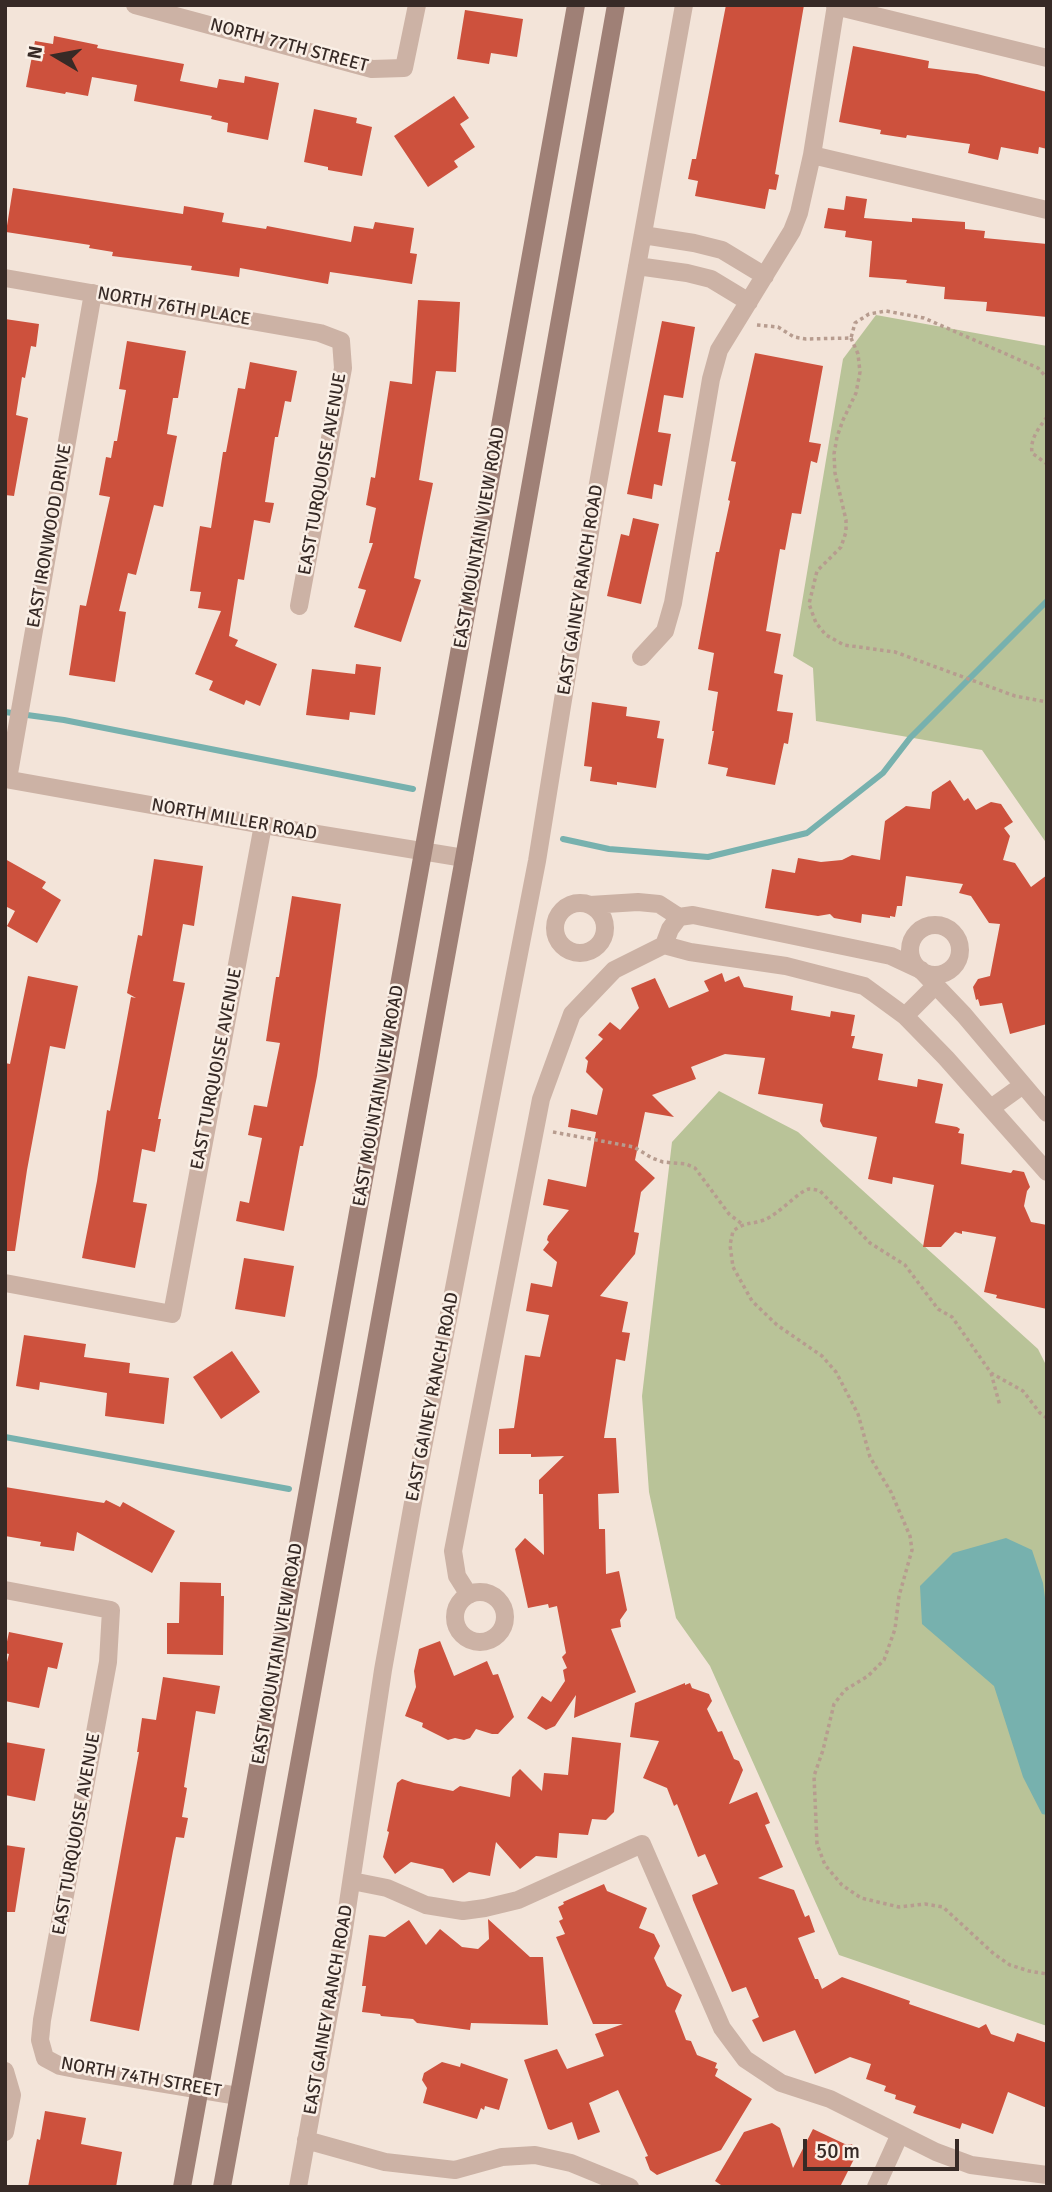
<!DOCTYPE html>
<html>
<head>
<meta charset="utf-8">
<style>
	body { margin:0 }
	#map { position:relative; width:1052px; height:2192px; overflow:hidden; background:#f3e4d9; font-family:Signika,sans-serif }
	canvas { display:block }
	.frame { position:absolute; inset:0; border:7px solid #372a26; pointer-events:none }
	.north { position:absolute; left:21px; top:21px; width:70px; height:70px; -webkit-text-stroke:5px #faefe6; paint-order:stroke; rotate:280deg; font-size:19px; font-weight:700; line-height:28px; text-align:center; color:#372a26 }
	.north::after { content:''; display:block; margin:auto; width:24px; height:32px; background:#372a26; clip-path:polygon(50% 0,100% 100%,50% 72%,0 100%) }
	.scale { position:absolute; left:803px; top:2139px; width:156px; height:32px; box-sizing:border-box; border:4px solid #372a26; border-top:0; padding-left:9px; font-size:21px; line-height:24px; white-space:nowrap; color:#372a26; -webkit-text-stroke:5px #faefe6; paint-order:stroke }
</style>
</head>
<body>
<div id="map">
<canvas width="1052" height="2192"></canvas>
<div class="frame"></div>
<div class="north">N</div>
<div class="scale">50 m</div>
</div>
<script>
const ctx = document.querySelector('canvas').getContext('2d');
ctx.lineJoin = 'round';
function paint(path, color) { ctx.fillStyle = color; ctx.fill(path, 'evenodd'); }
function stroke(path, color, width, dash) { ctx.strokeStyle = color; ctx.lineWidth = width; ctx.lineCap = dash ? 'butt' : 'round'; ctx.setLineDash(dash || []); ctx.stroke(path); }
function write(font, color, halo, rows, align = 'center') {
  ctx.font = font + ' Signika,sans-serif'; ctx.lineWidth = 5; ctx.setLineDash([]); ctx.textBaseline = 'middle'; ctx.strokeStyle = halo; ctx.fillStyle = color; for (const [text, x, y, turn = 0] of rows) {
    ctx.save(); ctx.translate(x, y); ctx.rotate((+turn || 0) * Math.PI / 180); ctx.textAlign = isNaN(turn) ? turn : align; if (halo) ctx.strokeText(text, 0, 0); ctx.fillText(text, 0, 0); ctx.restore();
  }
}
paint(new Path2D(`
	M876,315L1047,346V844L982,750L816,721L813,668L793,656L843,359Z
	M719,1091L798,1132L1038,1349L1047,1367V2026L839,1955L710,1666L676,1618L649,1492L642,1396L672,1142Z`), '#b9c398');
paint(new Path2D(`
	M1006,1538L1032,1550L1043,1583L1047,1613V1815L1042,1814L1023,1777L994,1686L922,1624L920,1586L953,1553Z`), '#77b1ae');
stroke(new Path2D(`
	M5,712L64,720L413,789
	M563,839L609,849L708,857L807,833L883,773L910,738L1047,601
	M5,1437L289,1489`), '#77b1ae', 6);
paint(new Path2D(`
	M726,5H804L775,174L779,175L776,190L769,189L765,209L695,196L698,181L688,179L692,159H696Z
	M465,10L523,19L517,57L491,53L489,64L457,59Z
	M54,36L98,45L97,48L184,64L180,81L217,88L219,79L244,83L245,76L279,83L268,140L227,132L228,123L211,119L212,116L134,101L137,85L92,77L88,96L66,92L65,94L26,87L35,41L53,44Z
	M853,46L929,61L928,68L977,74L1047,92V149L1039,147L1038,154L1001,147L998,160L968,153L970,144L907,135L906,138L880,134L881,130L839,122Z
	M454,96L469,118L460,124L475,147L454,161L458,167L428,187L394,136Z
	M314,109L357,118L356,123L372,127L362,176L328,170V167L304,162Z
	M13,188L183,214L184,206L224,213L222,222L266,229L267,226L351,242L354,226L373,229L375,222L414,228L410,253L417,254L412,284L330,272L328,284L240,268L239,277L191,270L192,266L112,256L113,252L89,248L90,245L6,232Z
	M846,196L867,199L864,218L912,222V218L965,222V229L985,231L984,238L1047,244V317L986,311L987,302L944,299L945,287L906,283L907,280L869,277L872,241L845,237L846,231L824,228L828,208L844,210Z
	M418,300L460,302L456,372L436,371L419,480L433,483L414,578L421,580L401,642L354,627L366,590L358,588L373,543H369L376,508L366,505L371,477L375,478L390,381L412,384Z
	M5,319L39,324L36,347L31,346L25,378L22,377L16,415L28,418L14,496L5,495Z
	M662,321L695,327L683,398L664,395L658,432L671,434L662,486L654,484L652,499L627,494Z
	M127,341L186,351L178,398H173L167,434L177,436L163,507L154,505L136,575L128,573L119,611L126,612L115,682L69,675L80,605L86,606L110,497L99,495L106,457L111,458L114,441H117L126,390L119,389Z
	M755,353L823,366L809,442L821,444L817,463L811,461L801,514L792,513L785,550L780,549L766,631L781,634L774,673L783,675L777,711L793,713L788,744L784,743L775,785L726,776L728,768L708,764L714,731H712L718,692L708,690L714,653L698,649L716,552H719L730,501L728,500L736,462L731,461Z
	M250,362L297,371L291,402L285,401L278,437H275L265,502L274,503L270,523L254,520L244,580L238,579L229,636L238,640L235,646L277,664L260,706L246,700L244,705L209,690L213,681L195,674L221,611L198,608L201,592L190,591L200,526L211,528L223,452H226L238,388L245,389Z
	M633,518L659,524L641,604L607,596L621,534L629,536Z
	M356,664L381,667L375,715L350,712L349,720L306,715L312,669L355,674Z
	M592,702L627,707L626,716L660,721L657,738L664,739L656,788L617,782V785L590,781L592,767L584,766Z
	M950,780L964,801L968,798L976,810L991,802L1001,804L1013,822L1004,828L1010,836L1003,860L1015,863L1031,887L1047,875V1024L1010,1034L1002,1003L980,1006L978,999L976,1000L973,987L978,979L990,976L1000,924L989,923L971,896L959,893L963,884L906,876L902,906H897L895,917L890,916V918L862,914L861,923L834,918L830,914L818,916L765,908L772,869L795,873L798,858L821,862L842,860L852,855L880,860L885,821L906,806L930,809L932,792Z
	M5,859L46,882L42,888L61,900L37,943L7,926L15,911L5,906Z
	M154,859L203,866L194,926L183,924L173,981L185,983L158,1119H161L155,1152L142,1149L133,1202L147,1204L135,1268L82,1258L97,1181L107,1110L110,1111L131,997L136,998L127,993L138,935L142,936Z
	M292,896L341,904L317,1076L303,1146H300L284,1231L236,1221L240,1201L249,1203L262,1138L248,1135L254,1105L267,1107L280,1043L266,1041L276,977H279Z
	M722,973L725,982L739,976L744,987L793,996L791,1010L830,1017L831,1011L855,1015L851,1036H855L852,1048L883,1054L878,1080L917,1087L918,1079L943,1084L935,1123L957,1127L960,1129L958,1133L964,1134L961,1164L1011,1173L1013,1170L1024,1172L1030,1187L1027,1191L1024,1206L1031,1222L1047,1225V1309L996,1298L997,1295L984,1292L996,1237L962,1231V1234L955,1232L941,1247H923L934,1185L893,1177L892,1184L868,1179L877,1137L823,1127L820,1121L823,1104L758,1094L765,1058L725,1054L691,1067L696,1079L652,1095L674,1117L645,1112L635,1160L655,1178L641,1192L634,1232L639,1233L635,1254L600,1296L628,1302L622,1332L630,1333L625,1361L616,1359L604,1438H616L619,1493L598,1494L599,1529H605L606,1574L619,1571L627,1610L620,1620L621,1627L611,1629L636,1692L574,1718L576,1695L555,1726L546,1730L527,1718L542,1696L551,1702L565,1681L563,1670L567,1668L562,1657L566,1653L557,1606L549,1608L548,1604L528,1608L515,1549L525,1538L544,1555L543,1494H539V1480L564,1456L531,1457V1454H499V1429L514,1428L525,1355L540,1357L549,1315L526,1311L531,1283L552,1287L557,1262L543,1250L549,1242L547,1240L548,1236L569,1210L543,1205L548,1179L586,1187L596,1132L568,1127L571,1109L597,1115L603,1089L586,1072L588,1061L585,1058L603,1039L598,1035L610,1022L620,1030L639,1008L631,988L655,978L669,1008L709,991L704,981Z
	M28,976L78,986L65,1049L50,1046L27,1170L15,1251H5V1063L10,1064Z
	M244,1258L294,1266L285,1317L235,1309Z
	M24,1335L86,1344L84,1357L130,1363L129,1373L169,1378L164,1424L105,1416L107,1393L40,1382L39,1390L16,1386Z
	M232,1351L260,1392L221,1419L193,1377Z
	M5,1487L104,1503L106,1500L120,1507L123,1502L175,1531L152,1573L77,1532L74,1551L40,1546L41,1542L5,1536Z
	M180,1582L221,1583V1596H224L223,1655L167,1654V1623H179Z
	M9,1632L63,1643L57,1669L48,1667L39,1708L5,1701V1670L9,1654L5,1653V1651Z
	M440,1641L454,1676L487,1661L493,1675L498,1674L514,1717L498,1734H492L476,1729L470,1738L464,1740L455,1738L448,1740L422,1727L423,1723L405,1716L416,1687L414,1671L419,1649Z
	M163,1677L220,1686L215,1714L196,1711L184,1787L187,1788L182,1817L188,1818L184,1838L176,1837L173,1851L139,2031L90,2021L139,1752H137L142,1718L156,1720Z
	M685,1683V1685L690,1683L692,1688L709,1694L712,1701L707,1709L718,1732L722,1731L734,1759L739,1761L743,1770L729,1804L757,1792L770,1823L765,1825L783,1867L758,1878L794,1890L805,1917L809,1915L815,1932L798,1938L815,1979H818L822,1989L842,1977L910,2001L909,2004L979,2028L986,2024L991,2034L1014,2042L1017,2033L1047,2043V2108L1008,2092L993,2134L962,2123L960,2129L913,2113L916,2106L895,2099L896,2095L884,2091L886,2086L866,2079L871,2064L850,2057L815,2074L795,2030L763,2042L752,2020L759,2017L746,1987L732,1992L693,1900L692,1895L718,1884L705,1854L698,1857L677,1804L674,1806L667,1788L643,1778L659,1741L630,1737L635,1703Z
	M572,1737L621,1743L614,1812L606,1820L592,1819L588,1835L559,1833L557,1858L536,1856L520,1869L496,1842L490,1876L469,1872L453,1883L443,1869L411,1862L395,1874L383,1857L389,1832L387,1831L397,1783L402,1779L414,1783L453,1791L460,1786L510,1797L512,1777L520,1769L542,1791L544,1773L568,1775Z
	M5,1742L45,1749L35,1801L5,1795Z
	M5,1845L25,1848L15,1912H5Z
	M604,1884L607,1891L647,1908L639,1928L654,1934L660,1946L654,1958L667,1986L682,1995L675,2011L686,2040L691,2041L697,2055L717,2063L715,2068L718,2069L715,2076L752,2099L721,2150L657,2175L650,2170L645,2157L648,2156L618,2090L589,2103L600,2132L578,2140L572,2122L551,2130L548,2129L524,2060L557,2049L567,2069L604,2056L595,2034L623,2024H593L556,1937L565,1934L559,1921L563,1919L558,1907L564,1904L563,1902Z
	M488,1919L530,1957H543L548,2025L471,2023L470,2030L417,2023L413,2019L381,2016L380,2014L362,2012L366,1986H362L369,1935L385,1937L409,1920L426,1945L440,1929L462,1947L478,1949L489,1939Z
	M442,2062L460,2067L461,2063L508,2079L499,2110L485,2106L484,2110L481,2108L477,2119L423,2103L427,2088L422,2080L424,2073Z
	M45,2111L86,2118L81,2144L122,2152L116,2187H28L37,2139L40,2140Z
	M772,2123L780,2128L793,2168L813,2129L847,2145L852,2144L856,2155L840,2187H724L715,2181L744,2132Z`), '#cd513d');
stroke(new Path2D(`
	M757,325L778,327L794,337L806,339L851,338L855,323L869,314L886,311L924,318L1038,368L1047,378
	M851,338L858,354L860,372L856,393L843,420L837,437L834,454L835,473L846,520V532L841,547L817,571L809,604L816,623L826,635L844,645L895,652L1015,696L1047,702
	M1047,417C1038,429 1030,439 1032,453L1047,464
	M553,1132L634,1147L652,1158L663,1162L686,1164L695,1168L729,1214L742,1224
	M991,1373L1000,1406
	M1047,1418L1040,1413L1023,1391L991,1373L952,1317L938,1309L905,1265L870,1243L820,1191C817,1190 813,1189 809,1189C800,1190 778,1215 764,1220C750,1225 747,1221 733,1231L730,1245L733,1267L752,1301L777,1325L822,1356L836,1372L858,1414L870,1457L891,1492L910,1536L912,1550L899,1596L895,1629L884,1660L868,1676L845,1690L834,1704L823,1750L814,1776L817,1844L825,1865L842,1885L861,1898L899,1907L925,1904L943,1907L994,1954L1010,1965L1029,1971L1047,1974`), '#b79c8f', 3.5, [3.5, 3.5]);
stroke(new Path2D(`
	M135,5L372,69L404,68L417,5
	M835,6L1047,58
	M812,155L1047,210
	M643,235L694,243L722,250L765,276
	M637,266L687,273L711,279L749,302
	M5,278L320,333L341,341L343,368L299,606
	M641,657L665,631L673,603L711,379L719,350L792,231L799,213L812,155L836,5
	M8,779L93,293
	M555 928a25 25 0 1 1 50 0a25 25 0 1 1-50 0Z
	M590,905L638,902L659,904L679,917
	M910 950a25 25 0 1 1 50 0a25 25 0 1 1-50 0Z
	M664,945L670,929L679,917L693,915L891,956L921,970L964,1015L1047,1113
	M905,1016L935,986
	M991,1108L1023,1085
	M5,1283L172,1314L263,825
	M5,1590L111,1610L108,1662L42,2020L40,2040L45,2058L60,2066L75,2069L238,2096
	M455 1617a25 25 0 1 1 50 0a25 25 0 1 1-50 0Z
	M469,1595L457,1576L453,1551L541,1099L572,1014L614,970L664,945L690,952L786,966L864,986L905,1016L946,1058L1047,1172
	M352,1881L387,1888L426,1905L463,1911L485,1908L518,1900L642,1844L722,2028L745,2059L781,2083L830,2099L936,2152L971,2165L1047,2175
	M5,2071L12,2095L5,2132
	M306,2140L385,2162L455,2170L502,2157L535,2155L571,2163L630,2187
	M298,2187L343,1936L383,1670L421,1458L537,861L596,495L684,5
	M876,2187L900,2134`), '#ccb2a5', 18);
stroke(new Path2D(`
	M5,779L263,825L464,858`), '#ccb2a5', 18);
stroke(new Path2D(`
	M182,2187L576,5
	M222,2187L464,858L616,5`), '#9f8076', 18);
write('18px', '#372a26', '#faefe6', [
	["NORTH 77TH STREET",289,46,15],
	["NORTH 76TH PLACE",174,307,10],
	["EAST TURQUOISE AVENUE",323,474,-80],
	["EAST IRONWOOD DRIVE",50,536,-80],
	["EAST MOUNTAIN VIEW ROAD",480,538,-80],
	["EAST GAINEY RANCH ROAD",581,590,-81],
	["NORTH MILLER ROAD",234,820,10],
	["EAST TURQUOISE AVENUE",217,1069,-79],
	["EAST MOUNTAIN VIEW ROAD",379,1096,-80],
	["EAST GAINEY RANCH ROAD",433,1397,-79],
	["EAST MOUNTAIN VIEW ROAD",278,1654,-80],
	["EAST TURQUOISE AVENUE",77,1834,-80],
	["EAST GAINEY RANCH ROAD",329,2010,-80],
	["NORTH 74TH STREET",141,2078,10]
]);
</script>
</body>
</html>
